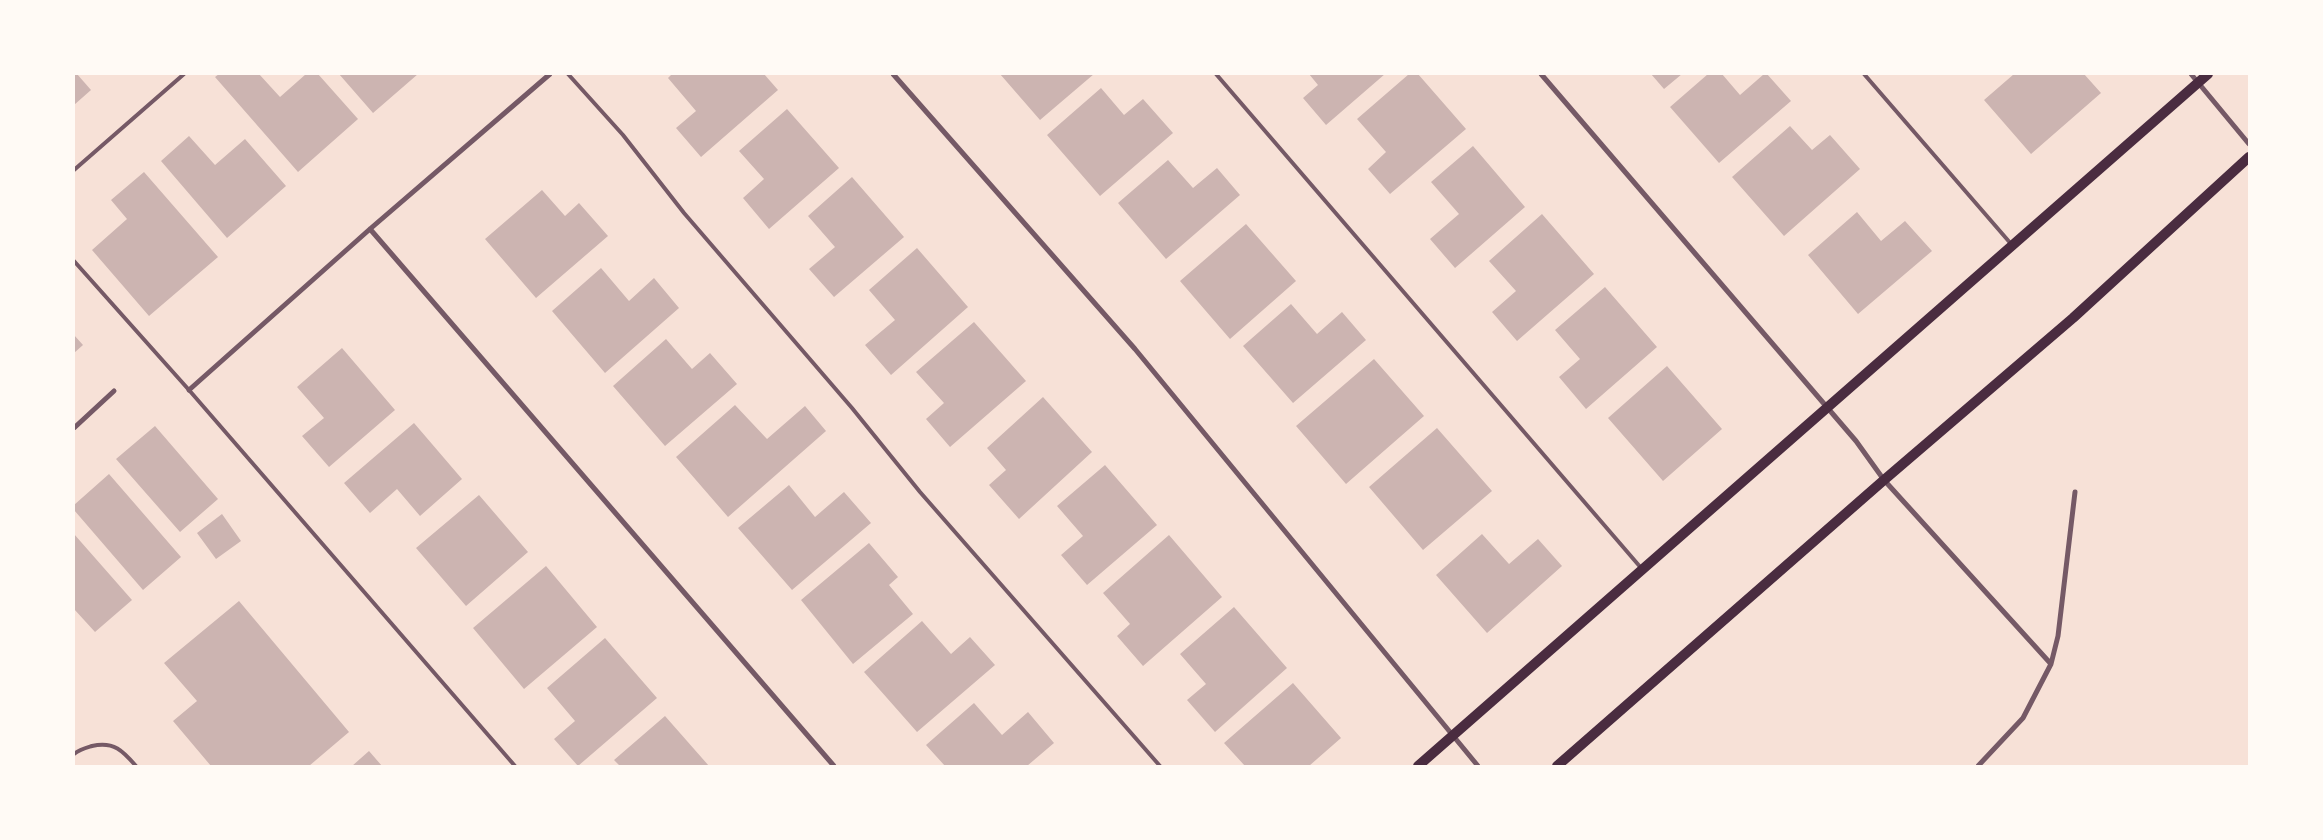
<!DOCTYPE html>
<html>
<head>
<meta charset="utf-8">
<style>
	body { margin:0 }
	#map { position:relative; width:2323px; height:840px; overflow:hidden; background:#f7e1d7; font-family:"Nunito Sans",sans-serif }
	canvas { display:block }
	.frame { position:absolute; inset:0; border:75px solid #fffaf5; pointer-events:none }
</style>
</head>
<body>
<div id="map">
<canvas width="2323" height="840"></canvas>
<div class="frame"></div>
</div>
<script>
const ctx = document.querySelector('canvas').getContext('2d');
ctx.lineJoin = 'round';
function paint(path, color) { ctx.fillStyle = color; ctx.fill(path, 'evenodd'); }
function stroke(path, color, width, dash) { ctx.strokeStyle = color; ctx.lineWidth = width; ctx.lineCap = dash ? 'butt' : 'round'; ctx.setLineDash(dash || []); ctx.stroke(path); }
paint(new Path2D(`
	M74,74H77L91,90L74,105Z
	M219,74H259L280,97L306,74H318L358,119L298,172L215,77Z
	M339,74H418L373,113Z
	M672,74H764L778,90L701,157L676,128L696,111L668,78Z
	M1000,74H1094L1040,120Z
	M1309,74H1385L1326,125L1303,98L1318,85Z
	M1409,74H1418L1466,129L1390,194L1368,169L1386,152L1357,119Z
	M1651,74H1682L1664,89Z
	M1708,74H1722L1740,95L1764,74H1767L1791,101L1719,163L1670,107Z
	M2014,74H2084L2101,93L2031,154L1984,100Z
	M1101,88L1124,115L1143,99L1173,133L1100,196L1047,135Z
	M787,109L839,168L769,229L743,198L764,179L739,151Z
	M1790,126L1812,150L1830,135L1860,169L1784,236L1732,177Z
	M189,136L215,165L245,139L286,186L227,238L161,161Z
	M1473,146L1525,207L1455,268L1430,239L1459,214L1431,182Z
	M1168,160L1193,188L1217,168L1240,195L1166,259L1118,203Z
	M144,172L218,257L149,316L92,250L127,219L111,200Z
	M852,177L904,237L834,297L809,269L835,247L808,216Z
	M542,190L565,216L579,203L608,236L536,298L485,239Z
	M1857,212L1881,241L1905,221L1932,251L1858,314L1808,255Z
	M1542,214L1594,274L1517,341L1492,312L1516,291L1489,261Z
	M1246,224L1296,281L1230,339L1180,281Z
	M917,248L968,307L891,375L865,345L895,320L869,290Z
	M601,268L629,301L654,278L679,308L605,373L552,311Z
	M1605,287L1657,347L1586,409L1559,377L1580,359L1555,330Z
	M1291,304L1317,334L1342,312L1366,340L1293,403L1243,346Z
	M974,322L1026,381L950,447L926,419L944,403L916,372Z
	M74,335L83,345L74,353Z
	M666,339L692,369L710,353L737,384L665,446L613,386Z
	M342,348L395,410L329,467L302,436L324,418L297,387Z
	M1374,359L1424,416L1346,484L1296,426Z
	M1667,366L1722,429L1663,481L1608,418Z
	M1043,397L1092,452L1019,519L989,485L1006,470L987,448Z
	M735,405L767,439L805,406L826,431L728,517L676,457Z
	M414,423L462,479L420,516L397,489L370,513L344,483Z
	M155,426L218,499L180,532L116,459Z
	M1437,428L1492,491L1423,550L1369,487Z
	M1105,465L1157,525L1087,585L1061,555L1083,536L1057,506Z
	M109,474L181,557L143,590L74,510V505Z
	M789,485L815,517L844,492L871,523L792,590L738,528Z
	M479,495L528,552L466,606L416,548Z
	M222,514L241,541L216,559L197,533Z
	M74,534L132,600L95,632L74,609Z
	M1482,534L1509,564L1538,539L1562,566L1487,633L1436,575Z
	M1169,535L1222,597L1143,666L1117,636L1130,624L1103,593Z
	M869,543L898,577L889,585L913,614L853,664L801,600Z
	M546,566L597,627L524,689L473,628Z
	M239,601L349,732L309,766H211L173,721L197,701L164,663Z
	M1234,607L1287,668L1215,732L1187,700L1206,684L1180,654Z
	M922,621L951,654L970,637L995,665L917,732L864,672Z
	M605,638L657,698L578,766L554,739L575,721L547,688Z
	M1293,683L1341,738L1309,766H1245L1224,743Z
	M974,703L1002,735L1028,712L1054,743L1027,766H945L926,745Z
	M665,716L709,766H620L614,760Z
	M369,751L382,766H352Z`), '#ccb4b1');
stroke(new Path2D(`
	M568,74L623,135L684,213L852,408L920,492L1160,766
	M1216,74L1642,569
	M1864,74L2012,245
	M74,170L184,74
	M74,261L189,390L515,766
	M74,754C80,749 85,748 92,746C114,741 123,751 136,766`), '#755966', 4);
stroke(new Path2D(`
	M893,74L1135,349L1478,766
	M1541,74L1856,441L1884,480L2051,664
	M2191,74L2249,144
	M370,229L834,766
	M189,390L370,229L550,74
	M74,428L114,391
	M1978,766L2023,718L2051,664L2058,636L2075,492`), '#755966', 5);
stroke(new Path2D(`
	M1418,766L2208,74
	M1557,766L1884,480L2073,318L2249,157`), '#4a2c40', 10);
</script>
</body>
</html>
